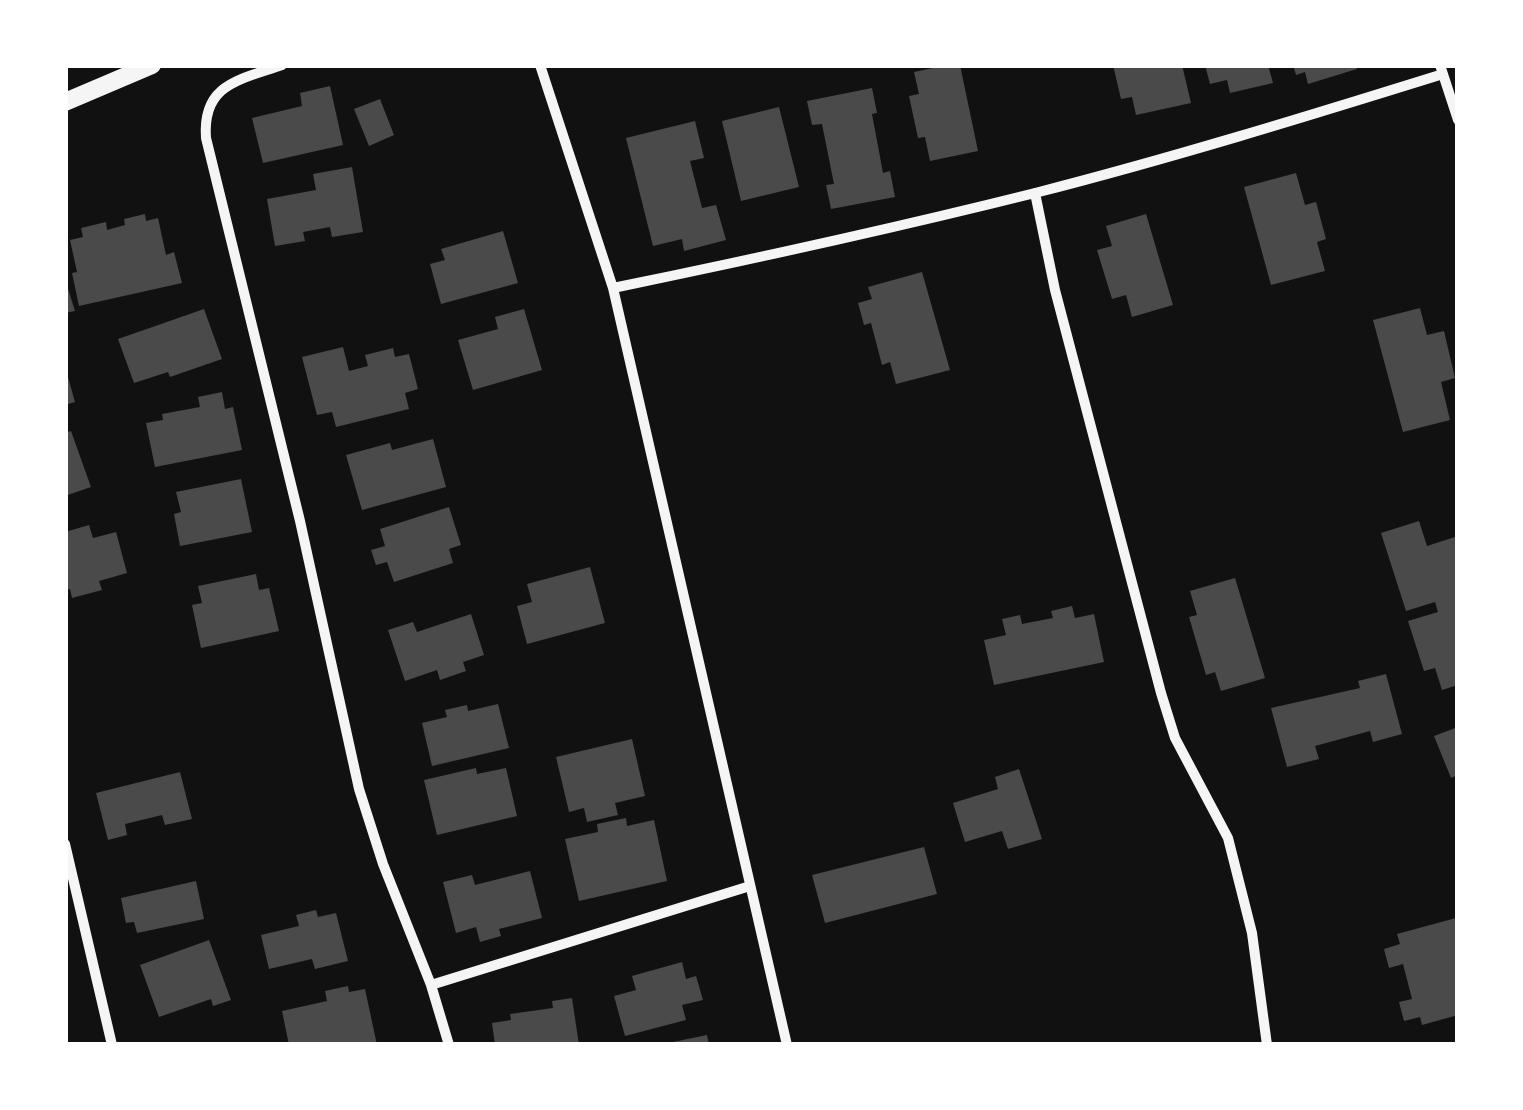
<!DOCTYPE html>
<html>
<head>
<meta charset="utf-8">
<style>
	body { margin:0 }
	#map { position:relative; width:1523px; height:1110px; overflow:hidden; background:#111; font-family:"Playfair Display",serif }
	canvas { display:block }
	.frame { position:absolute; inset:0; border:68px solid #fff; pointer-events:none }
</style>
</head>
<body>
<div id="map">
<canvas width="1523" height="1110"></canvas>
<div class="frame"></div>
</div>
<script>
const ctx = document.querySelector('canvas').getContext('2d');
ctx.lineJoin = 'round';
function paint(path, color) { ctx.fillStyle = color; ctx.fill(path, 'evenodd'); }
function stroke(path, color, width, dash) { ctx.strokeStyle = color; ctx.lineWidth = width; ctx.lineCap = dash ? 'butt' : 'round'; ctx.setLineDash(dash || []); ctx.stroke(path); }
paint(new Path2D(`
	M947,65H960L978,151L930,161L925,137L918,138L909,96L919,94L914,72Z
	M1113,65H1182L1191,103L1136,115L1132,97L1121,99Z
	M1205,65H1268L1273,83L1230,93L1227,80L1210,84Z
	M1293,65H1356L1357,69L1308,84L1305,72L1296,75Z
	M330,86L343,145L263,163L252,118L302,106L300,93Z
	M872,88L877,113L872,114L883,173L890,171L895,197L831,209L826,185L834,184L822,124L812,125L807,101Z
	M380,99L394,135L369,146L354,109Z
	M779,107L799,187L741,201L722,121Z
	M695,121L704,158L690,161L702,208L716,205L726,240L684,251L682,239L653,246L626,138Z
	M352,167L363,232L332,237L330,227L303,232L305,241L275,246L267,199L316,190L313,174Z
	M1296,173L1305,205L1316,202L1326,239L1317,242L1325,271L1271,285L1244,187Z
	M145,214L146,221L158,218L166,255L174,252L182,283L79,306L72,273L77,272L70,240L83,237L81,228L106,222L107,230L125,225L124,219Z
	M1146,214L1173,305L1132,317L1126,295L1112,299L1097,250L1112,246L1106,226Z
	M503,231L518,283L441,304L430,264L445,260L441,249Z
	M922,272L950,370L896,384L890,362L882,365L871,323L864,325L858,303L872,299L868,287Z
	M65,279L75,311L65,313Z
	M1420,308L1427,335L1444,331L1455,378L1441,382L1450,420L1403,432L1373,320Z
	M204,309L222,359L170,377L168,372L134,383L118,339Z
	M524,309L542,370L473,390L458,340L498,329L495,317Z
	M343,347L349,371L368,366L365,355L393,348L395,357L409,354L418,389L405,393L409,409L336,427L332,412L317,415L302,357Z
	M66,370L75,402L65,405V371Z
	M222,392L225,409L233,407L242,450L155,467L146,423L163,420L162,414L200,407L198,397Z
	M71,431L91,487L65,496V433Z
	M433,439L446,487L362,510L346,455L390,443L392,450Z
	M241,479L252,532L180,546L174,514L181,512L176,492Z
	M449,507L461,545L449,549L453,563L394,582L387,562L376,565L371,550L385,546L380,529Z
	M1419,521L1427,546L1458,536V685L1442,690L1435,668L1424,671L1408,621L1438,612L1435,602L1406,611L1381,533Z
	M89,525L93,538L116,532L127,573L99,581L102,590L72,598L70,589L65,590V532Z
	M590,567L605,623L527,644L517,606L532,602L527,584Z
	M256,574L259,590L269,588L279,631L201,648L192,605L202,603L198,586Z
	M1235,578L1265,678L1221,691L1215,672L1206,675L1189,617L1197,615L1190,591Z
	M1072,606L1075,618L1094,614L1104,662L994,685L984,640L1006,635L1002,619L1020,615L1022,624L1053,618L1051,611Z
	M471,614L484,655L463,662L466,671L440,680L437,670L405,681L388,630L413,622L417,632Z
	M1386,674L1402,734L1373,742L1370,731L1315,746L1319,759L1287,767L1271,708L1360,688L1358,681Z
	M498,704L509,748L432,766L422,723L447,717L445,710L467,705L468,711Z
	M1458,727V775L1451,778L1434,736Z
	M632,739L645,796L615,803L618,815L587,822L584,808L569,812L556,757Z
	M476,768L477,774L506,768L517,816L437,835L424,780Z
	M1019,769L1042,839L1008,849L1002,831L965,842L953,803L998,789L995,777Z
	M180,772L192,819L165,825L162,815L125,824L127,835L108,840L96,793Z
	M626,818L627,826L654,820L667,881L579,901L565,839L598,832L597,824Z
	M924,847L937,894L825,923L812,875Z
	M530,871L542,918L499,929L501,936L480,942L476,927L456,933L443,882L472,875L475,885Z
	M196,881L204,919L137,933L134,922L126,923L121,898Z
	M316,910L318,917L336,913L348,961L315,969L312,959L269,969L261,935L299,926L296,915Z
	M1456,918L1458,1015L1422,1025L1420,1017L1404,1021L1399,1002L1412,999L1403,964L1389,968L1384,949L1400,944L1397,934Z
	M209,940L231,1000L213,1006L211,999L159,1017L140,965Z
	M682,962L686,979L696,976L703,1000L682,1005L686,1020L625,1036L614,996L636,990L632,976Z
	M348,986L349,992L365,989L377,1045H289L282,1011L327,1001L325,991Z
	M572,998L579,1045H495L492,1023L511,1020L510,1014L553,1008L552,1001Z
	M707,1035L709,1045H668V1043Z`), '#4a4a4a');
stroke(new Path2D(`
	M282,65C239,80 202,84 206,138L300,521L359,789L383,864L431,985L449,1045
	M540,65L613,288L787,1045
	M1440,65L1458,120
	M1035,193L1055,290L1161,693L1175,738L1228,838L1252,933L1267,1045
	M613,288C754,259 895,228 1035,193C1172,158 1308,116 1443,74
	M65,844L112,1045
	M431,985L750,886`), '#f5f5f5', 10);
stroke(new Path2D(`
	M65,102L152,65`), '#f5f5f5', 18);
</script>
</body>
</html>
